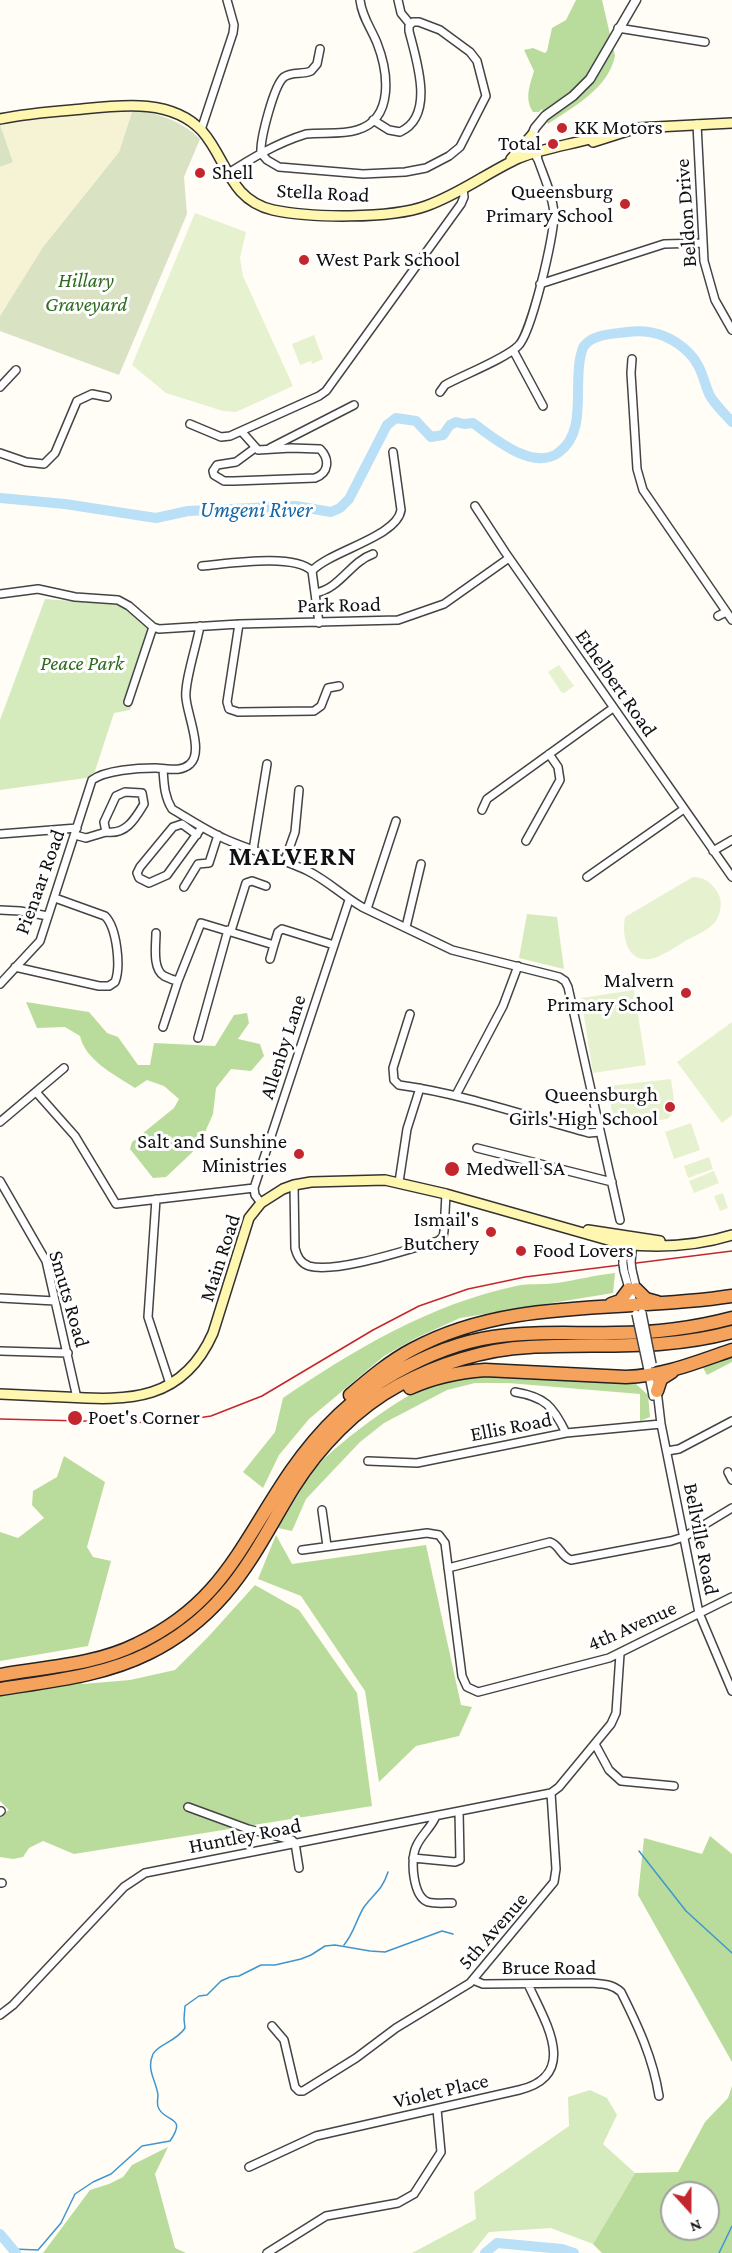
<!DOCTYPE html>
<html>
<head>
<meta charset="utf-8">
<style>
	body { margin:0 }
	#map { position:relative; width:732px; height:2253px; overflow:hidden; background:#fffdf5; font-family:"Crimson Pro",serif }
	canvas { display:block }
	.north { position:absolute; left:660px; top:2181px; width:60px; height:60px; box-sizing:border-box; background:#fff; border:2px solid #a0a0a0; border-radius:50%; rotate:159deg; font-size:16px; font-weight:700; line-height:24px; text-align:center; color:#111 }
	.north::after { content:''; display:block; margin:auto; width:21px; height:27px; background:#c4262e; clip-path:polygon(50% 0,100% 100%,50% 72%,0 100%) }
</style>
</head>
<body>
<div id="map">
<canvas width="732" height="2253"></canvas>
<div class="north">N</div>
</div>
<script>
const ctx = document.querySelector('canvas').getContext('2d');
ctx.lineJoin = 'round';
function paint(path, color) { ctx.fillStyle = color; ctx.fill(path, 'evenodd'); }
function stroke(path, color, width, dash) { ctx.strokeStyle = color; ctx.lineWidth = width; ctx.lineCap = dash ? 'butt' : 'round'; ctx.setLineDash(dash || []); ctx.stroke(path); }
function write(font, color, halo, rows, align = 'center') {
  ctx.font = font + ' "Crimson Pro",serif'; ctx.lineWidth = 6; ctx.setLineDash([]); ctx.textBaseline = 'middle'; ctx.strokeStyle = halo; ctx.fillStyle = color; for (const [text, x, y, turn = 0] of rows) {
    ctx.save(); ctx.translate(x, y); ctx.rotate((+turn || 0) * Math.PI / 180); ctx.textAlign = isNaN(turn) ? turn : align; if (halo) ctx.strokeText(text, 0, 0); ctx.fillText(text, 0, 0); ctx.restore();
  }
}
paint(new Path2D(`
	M133,109L119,152L43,247L0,316V167L13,162L0,123Z`), '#f6f3d4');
paint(new Path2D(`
	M45,599L121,605L127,606L151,628L130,710L114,713L93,777L0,790V720Z
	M527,914L557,917L564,969L519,958Z
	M590,2090L607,2098L617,2115L603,2144L635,2173L593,2244L551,2228L489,2232L472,2253H412L476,2219L474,2192L569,2126L568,2097Z`), '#d5ebbd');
paint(new Path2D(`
	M576,0H602L615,56C608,89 573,107 548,124L542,109L539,112H533C524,98 530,85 534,71L524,50L533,48L545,53L547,51L552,28L566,20Z
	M26,1002L89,1012L107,1033L118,1037L138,1065H150L154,1043L215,1046L234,1015L247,1013L249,1023L238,1039L260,1044L264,1056L251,1071L231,1069L216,1088L213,1114L199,1146L166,1177L153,1178L130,1149L132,1142L174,1108L179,1099L164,1086L147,1080L135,1088C115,1075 85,1060 80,1036L65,1027L37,1028Z
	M615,1273L613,1293L460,1318L416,1338L384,1356L309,1419L279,1455L263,1488L243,1472L275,1432L283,1398C353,1350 431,1304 516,1286C529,1283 543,1285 557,1283C577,1280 595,1275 615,1273Z
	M732,1352V1362L707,1375L701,1364Z
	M490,1376L636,1384L648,1395L650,1417L640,1421V1394L508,1383H475L447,1390L384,1423L360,1442L306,1499L292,1531L278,1528C290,1509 301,1488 315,1469C331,1448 397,1399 422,1389C443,1379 467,1378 490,1376Z
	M64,1456L105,1482L87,1547L93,1557L111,1561L88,1646L0,1661V1532L18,1538L44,1518L32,1505L33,1491L57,1477Z
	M276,1535L292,1564L426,1545L461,1705L472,1707L459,1736L416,1746L379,1782L365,1691L301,1596L258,1579Z
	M255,1585L299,1610L357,1693L372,1806L74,1854L43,1841L29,1848L23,1857L13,1859L0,1857V1816L9,1810L0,1801V1696L81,1682L83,1684L130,1680L175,1670L209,1636Z
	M710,1836L732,1854V2062L638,1895L644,1838L702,1854Z
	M732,2086V2253H602L593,2244L635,2173L678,2172L705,2122L728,2098ZM672,2193H708V2229H672Z
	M168,2147L155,2174L175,2248L186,2253H43L90,2190L109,2184L123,2177L132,2165Z`), '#b9dc9c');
paint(new Path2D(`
	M133,109C158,114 181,120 200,139L184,177L187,214L119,375L0,331V316L43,247L119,152Z
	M0,124L13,162L0,167Z`), '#d9e3c4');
paint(new Path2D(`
	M195,213L246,232L240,258L243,276L293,386L236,412L223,411L166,393L132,365Z
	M314,335L323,359L312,364L311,361L300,365L292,344Z
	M559,665L574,686L564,693L561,692L548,672Z
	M693,877C703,877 711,882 716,890C722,898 722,908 718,917C713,929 696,935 685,941C676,947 666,953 657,957C629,968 621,938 625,917Z
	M634,990L646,1065L593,1073L581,998Z
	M732,1022V1115L722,1123L677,1062Z
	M671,1079C672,1091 679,1112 667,1119L613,1126L609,1086Z
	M691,1123L700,1150L674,1159L665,1132Z
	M709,1157L713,1169L688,1178L684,1166Z
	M714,1171L719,1183L694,1193L689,1181Z
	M723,1193L728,1208L720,1211L714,1196Z`), '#e6f2cf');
stroke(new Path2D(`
	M639,1851L686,1911L732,1953
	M344,1945C354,1933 356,1920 364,1907C374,1893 382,1891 388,1872
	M13,2249L38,2250L61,2223L75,2194L93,2182L111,2174L142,2146L170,2141C187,2116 167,2123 159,2109C156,2104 158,2100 158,2095C156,2080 146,2070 153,2054C158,2044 176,2042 185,2028L184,2019L185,2006L199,1996L207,1995L221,1981L230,1977L239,1976L261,1965H275L301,1959L311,1955L325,1946L335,1945L370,1951L385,1952L442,1931L453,1934
	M719,2253L732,2226`), '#3f96cf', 1.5);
stroke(new Path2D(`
	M0,498L65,504L156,518L188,511L296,506L331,512L340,508L349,499L387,425L396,418L416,421L431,437L443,435L450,425L456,422L464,424L473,423C494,438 532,471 558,453C587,433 574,389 580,359C581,354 582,349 584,346C593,334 613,334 627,332C651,329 671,335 689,353C701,365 703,379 709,394C714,404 725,414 732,422
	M0,2234L16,2253
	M485,2253L497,2243L562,2249L574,2253`), '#b9e0f7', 10);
const minor = new Path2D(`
	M398,0L401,13L410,24
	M618,28L705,42
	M320,49L317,64L311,71C302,75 292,71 284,77C274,85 260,139 261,153L267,160L279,167L363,174L405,172L426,168L449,156L460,147L486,96L477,61L470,52L440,30L419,22H413L409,26V31C416,59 436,116 400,132L389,130L373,120
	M697,124L704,261L715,300L732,330
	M201,130L233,33L234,25L227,0
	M227,174C252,158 277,143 306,134C322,132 341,135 357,130C395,119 388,71 377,43C371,28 362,17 360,0
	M540,284L664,244L702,243
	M513,350L543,406
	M632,359L631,373L637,469L643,490L732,620
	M0,387L16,370
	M440,392L445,385C463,375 505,359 518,346C531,335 555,233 554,214C553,195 543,175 537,157
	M190,424L221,437L230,436L319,396L326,391L461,204L464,197L463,189
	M242,432L258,450L291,448L320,449C330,459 329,473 315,478L234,481H224L214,475L213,471L217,465L236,462L255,448
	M270,448L354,405
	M0,453L26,462L44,464L55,453L77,401L92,394L107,397
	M475,506L505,552L732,877
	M202,566C227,564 294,553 312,571
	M315,593C340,589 350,562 373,554
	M0,594L38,589L75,597L118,600L129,606L153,627L159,629L239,624L398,620L444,604L509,558
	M718,616L726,612
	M319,623L312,571C330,551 397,537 401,510L393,452
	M239,624L227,702L229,709L238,712L314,711L321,706L328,688L339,686
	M128,702L153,627
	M163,769C164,783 164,796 172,809C189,819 207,831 225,839C252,851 281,858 308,871C328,881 343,896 362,907L452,950L559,977L565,981L568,987L620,1220
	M482,810L487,799L613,708
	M0,834L77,828
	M75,835L86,838L106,832L104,822L116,796L125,792L142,793L144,804C135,819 126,835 106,832
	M197,835L182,824L173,827L140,867L137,873L139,878L149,883L167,875L202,827
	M526,841L560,780L558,767L549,754
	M253,850L267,764
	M713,851L732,840
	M285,860L295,832L299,790
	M587,877L684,809
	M184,887L198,864L209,863L218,835
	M367,909L396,821
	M0,910L20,911L48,916
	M406,927L421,864
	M231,931L246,883L252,881L266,886
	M156,933C156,945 152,969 164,976C168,978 173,980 178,981
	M270,959L274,945
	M15,967L99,986H109L115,982C121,967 117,928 105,916L55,898
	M0,984L40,941L92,780C106,770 138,768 155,768C167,768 180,773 190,764C204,752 187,714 186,698C184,683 197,644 200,626
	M410,1014L393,1068L394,1080L399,1085C464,1094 526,1116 589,1133L600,1132
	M163,1027L178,981L201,923L274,945L278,932L282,929L334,945
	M198,1038L228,930
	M36,1092L75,1136L116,1204L254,1188
	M456,1095L503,1006L518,966
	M0,1122L64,1068
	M477,1148L612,1182
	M0,1181L46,1261L77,1398
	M399,1182L407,1129L420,1088
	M294,1185L295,1248C297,1256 300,1263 309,1266C336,1274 409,1249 438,1241L443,1237L444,1231L446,1194
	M156,1199L148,1317L170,1384
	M261,1203L255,1195L254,1188L349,900
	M623,1239V1264
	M631,1262L633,1241
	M632,1270L637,1291
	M624,1271L634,1306
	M0,1298L55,1301
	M0,1351L68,1353
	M647,1365L653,1396
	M657,1390L661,1424L699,1613L732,1691
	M515,1392C545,1397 553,1406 566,1433
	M667,1451L679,1449L732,1421
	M368,1461L417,1463L566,1433L661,1424
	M728,1472L732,1480
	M322,1510L327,1546
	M302,1550L427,1533L439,1535L445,1543L462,1676L467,1687L478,1692L609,1658L732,1597
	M448,1568L550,1542C560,1545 561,1557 571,1560L671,1541L684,1537L732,1508
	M595,1744L609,1770L621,1781L674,1786
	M188,1807L248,1829L292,1840L295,1843L299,1868
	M0,1812L1,1811
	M436,1816C431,1828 421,1835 416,1847C410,1860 413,1897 428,1902C435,1904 445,1903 452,1903
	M413,1858L455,1862L460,1860L459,1811
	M0,1883H2
	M473,1980L483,1984L591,1983C603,1984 612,1984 621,1992C638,2026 653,2058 659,2096
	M0,2015L13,2005L124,1887L145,1873L551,1793L559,1787L611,1724L616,1713L620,1654
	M272,2026L284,2040L295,2087L299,2091H303L356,2058L396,2028L470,1983L554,1882L556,1869L551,1793
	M249,2167L316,2136L519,2090C581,2075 544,2020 528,1984
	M267,2253L326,2216L398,2203L414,2194L441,2152L437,2109`);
const tertiary = new Path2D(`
	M537,157L532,135L535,128L545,116L573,96L590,79L636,0`);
const secondary = new Path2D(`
	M0,119C24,114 48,112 72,110C114,106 170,96 202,131C227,159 229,200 273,210C311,218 390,219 426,206C460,194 488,172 519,158C541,149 567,145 590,139L596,140
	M593,142L637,128L732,123
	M511,159L532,135
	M588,1230L660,1241
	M0,1394C22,1395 43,1396 65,1397C130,1401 183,1401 213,1333L249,1218L261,1203L283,1189L294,1185L311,1182L385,1180L446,1194L622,1244C659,1248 697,1246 732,1235`);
const motorway = new Path2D(`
	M636,1289L646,1299L657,1302
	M611,1304L620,1301L629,1289
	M410,1388C434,1377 459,1372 485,1370L626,1377C663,1376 697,1362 732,1350
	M657,1391L661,1379L672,1372
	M350,1395C370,1378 390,1361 413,1349C511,1296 625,1313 732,1296
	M0,1675C45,1667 95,1665 137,1644C222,1604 241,1544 291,1471C318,1432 354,1396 395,1373C425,1356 459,1342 493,1337C533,1331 575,1334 615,1333C654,1333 694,1328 732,1318
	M0,1689C51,1681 103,1676 149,1653C177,1639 204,1618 224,1595C252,1563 271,1524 293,1488C319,1447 356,1408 399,1385C438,1364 485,1349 529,1347C600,1343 662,1351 732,1332`);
stroke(minor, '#444', 10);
stroke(tertiary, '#444', 11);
stroke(secondary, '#333', 12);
stroke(motorway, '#222', 15);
stroke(minor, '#fff', 7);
stroke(tertiary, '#fff', 8);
stroke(secondary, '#fff6b0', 9);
stroke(motorway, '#f5a25d', 12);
stroke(new Path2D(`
	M0,1419L165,1423L211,1416L262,1396L373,1330L419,1306L468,1289L525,1277L732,1251`), '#c4262e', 1.5);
const minorBridge = new Path2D(`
	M631,1262L632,1270
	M623,1264L624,1271
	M642,1313L652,1364
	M636,1314L647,1365`);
stroke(minorBridge, '#444', 10, []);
stroke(minorBridge, '#fff', 7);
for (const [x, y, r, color] of [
	[562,128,6,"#c4262e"],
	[553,144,6,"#c4262e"],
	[200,173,6,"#c4262e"],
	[625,204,6,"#c4262e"],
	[304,260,6,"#c4262e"],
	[686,993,6,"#c4262e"],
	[670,1107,6,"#c4262e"],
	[299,1154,6,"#c4262e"],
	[452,1169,8,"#c4262e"],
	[491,1232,6,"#c4262e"],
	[521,1251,6,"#c4262e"],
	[75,1418,8,"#c4262e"]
]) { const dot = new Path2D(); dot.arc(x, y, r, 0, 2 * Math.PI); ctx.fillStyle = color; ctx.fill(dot); stroke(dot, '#fff', 2); }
write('21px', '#111', '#fff', [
	["KK Motors",574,128],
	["Total",541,144,"right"],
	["Shell",212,173],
	["Queensburg",613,192,"right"],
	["Primary School",613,216,"right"],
	["West Park School",316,260],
	["Malvern",674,981,"right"],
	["Primary School",674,1005,"right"],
	["Queensburgh",658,1095,"right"],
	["Girls' High School",658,1119,"right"],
	["Salt and Sunshine",287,1142,"right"],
	["Ministries",287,1166,"right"],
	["Medwell SA",466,1169],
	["Ismail's",479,1220,"right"],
	["Butchery",479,1244,"right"],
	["Food Lovers",533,1251],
	["Poet's Corner",88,1418]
], 'left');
write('21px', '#111', '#fff', [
	["Stella Road",323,193,3],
	["Beldon Drive",686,213,-94],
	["Park Road",339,605,-1],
	["Ethelbert Road",616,683,55],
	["Pienaar Road",40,882,-70],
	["Allenby Lane",283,1047,-72],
	["Main Road",220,1258,-72],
	["Smuts Road",69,1299,74],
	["Ellis Road",511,1427,-11],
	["Bellville Road",701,1539,79],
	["4th Avenue",632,1626,-24],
	["Huntley Road",245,1836,-11],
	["5th Avenue",493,1931,-49],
	["Bruce Road",549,1968],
	["Violet Place",441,2091,-13]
]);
write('italic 21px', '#2f6b1f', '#fff', [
	["Hillary",86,281],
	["Graveyard",86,305],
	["Peace Park",82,664]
]);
write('italic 22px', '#1768a6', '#fff', [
	["Umgeni River",256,510]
]);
ctx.letterSpacing = '1.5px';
write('bold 27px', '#111', '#fff', [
	["MALVERN",293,857]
]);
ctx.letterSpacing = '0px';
</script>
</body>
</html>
